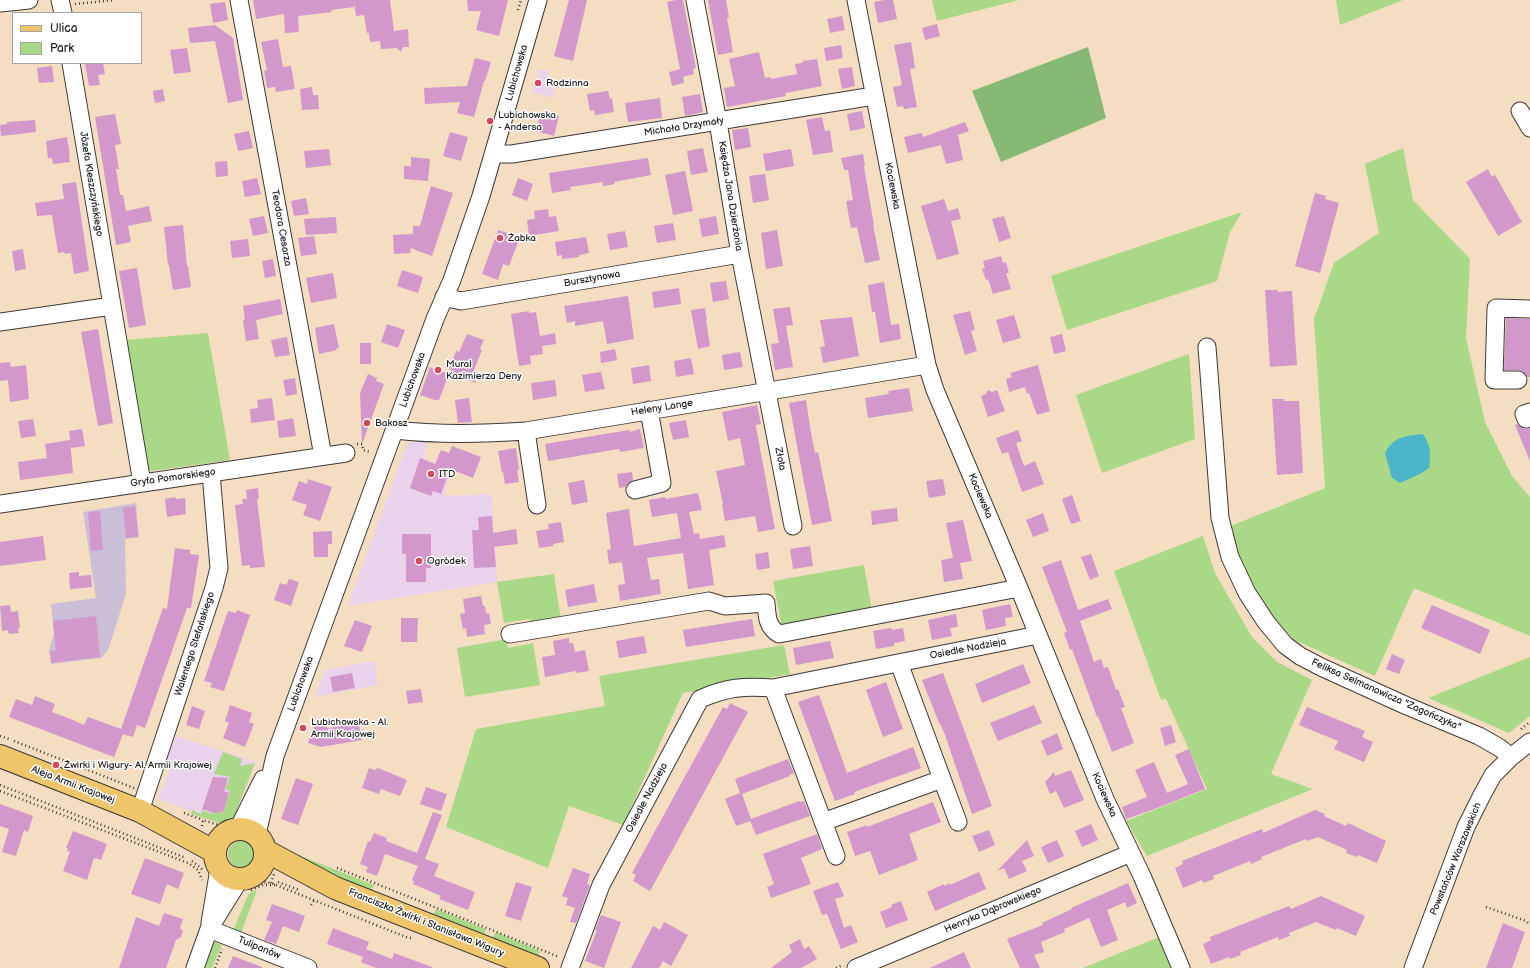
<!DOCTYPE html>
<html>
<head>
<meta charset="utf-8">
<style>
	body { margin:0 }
	#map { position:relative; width:1530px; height:968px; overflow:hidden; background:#f5ddc1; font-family:"Balsamiq Sans",sans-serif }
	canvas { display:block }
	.legend { position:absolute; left:12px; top:12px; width:130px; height:52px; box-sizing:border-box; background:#fff; border:1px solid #a4a4a4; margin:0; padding:5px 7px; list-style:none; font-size:12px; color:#1c1c1c }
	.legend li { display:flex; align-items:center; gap:8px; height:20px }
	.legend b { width:20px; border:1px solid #a4a4a4 }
</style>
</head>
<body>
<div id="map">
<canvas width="1530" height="968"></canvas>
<ul class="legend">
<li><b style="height:5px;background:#eec569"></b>Ulica</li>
<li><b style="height:11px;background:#a9d987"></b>Park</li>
</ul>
</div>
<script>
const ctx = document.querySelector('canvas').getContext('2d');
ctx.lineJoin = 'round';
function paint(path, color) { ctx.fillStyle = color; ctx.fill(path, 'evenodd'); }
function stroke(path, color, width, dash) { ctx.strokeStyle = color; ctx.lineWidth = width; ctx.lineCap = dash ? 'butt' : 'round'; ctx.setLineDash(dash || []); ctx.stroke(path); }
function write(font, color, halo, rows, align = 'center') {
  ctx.font = font + ' "Balsamiq Sans",sans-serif'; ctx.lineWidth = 3; ctx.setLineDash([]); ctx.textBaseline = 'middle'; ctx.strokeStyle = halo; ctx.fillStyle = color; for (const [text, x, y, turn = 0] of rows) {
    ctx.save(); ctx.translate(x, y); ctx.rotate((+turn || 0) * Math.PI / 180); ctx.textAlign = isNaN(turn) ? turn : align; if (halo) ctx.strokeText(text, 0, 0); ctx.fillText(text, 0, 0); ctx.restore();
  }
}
paint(new Path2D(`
	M539,69L549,71L548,79L556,80L552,98L532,92Z
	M429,441L423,457L435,464L450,469L444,496L492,494L497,582L348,606L408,442Z
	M374,661L378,685L315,697L325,670Z
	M175,736L256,762L235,815L218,821L158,799L171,767L165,765Z`), '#ead1ec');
paint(new Path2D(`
	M136,503L139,537L125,539L126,594L108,650L101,658L51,664L49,650L54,634L51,604L96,598L83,512Z`), '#cabfd6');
paint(new Path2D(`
	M932,0H1019L937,21Z
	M1336,0H1403L1340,25Z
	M1403,148L1413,200L1470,259L1466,338L1485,422L1512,476L1530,497V636L1414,588L1375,676L1294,640L1260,605L1237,563L1228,527L1325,488L1314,319L1334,263L1379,233L1365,164Z
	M1242,212L1230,232L1217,281L1067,330L1051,276Z
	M208,333L230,460L151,471L147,466L126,340Z
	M1189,354L1195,439L1102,473L1076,395Z
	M1203,536L1215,573L1252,637L1277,662L1312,680L1271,774L1313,789L1147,856L1126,821L1207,789L1166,699L1161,700L1114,571Z
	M864,565L872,610L782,627L773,581Z
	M554,574L561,620L534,625L530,621L529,619L504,623L497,582Z
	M507,639L508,648L533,643L540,685L465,697L457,648Z
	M784,645L790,674L683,693L623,825L569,806L548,868L446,827L476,729L605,706L599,676Z
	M1530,657V716L1509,733L1428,698Z
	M223,752L242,759L240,766L255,763L234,817L232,819L220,823L191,814L192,810L201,814L202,810L212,814L214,811L219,813L223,812L230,791L225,789L230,777L214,774Z
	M228 854a13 13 0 1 1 26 0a13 13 0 1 1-26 0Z
	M296,854L374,885L371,892L291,858Z
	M257,890L240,936L232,933L248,895L251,892Z
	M436,909L486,929L484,935L433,916Z
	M496,932L540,951L538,957L493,939L492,938Z
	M1159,937L1172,968H1083Z
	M214,942L222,945L212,968H204Z`), '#a9d987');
paint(new Path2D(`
	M1088,47L1106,118L1001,162L972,91Z`), '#86b974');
paint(new Path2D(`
	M1423,434C1431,446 1431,453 1429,468L1420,474L1400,483L1392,478L1385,453C1394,436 1406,436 1423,434Z`), '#4cb5ca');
paint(new Path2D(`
	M253,0H390L394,31L408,29L409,47H403L401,52L397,48L381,49L380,41L370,42L369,33H367L364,15L356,16L354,2V7L331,10L332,12L298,16L299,32L285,33L284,14L256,19Z
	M467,0H508L499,36L476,30L481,11H468Z
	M569,0H587L573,61L554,56Z
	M676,0H683L696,68L693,69L694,74L683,77L684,83L672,86L669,72L680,69L667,2Z
	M708,0H726L729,17L727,18L733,52L718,55Z
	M884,0H893L897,19L878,23L874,2Z
	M225,2L228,20L213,23L210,4Z
	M842,16L845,30L830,33L827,19Z
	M937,24L940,36L925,40L922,28Z
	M215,25L233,38L243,100L228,103L215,41L190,43L188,28Z
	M278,39L283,67L291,66L295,89L276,92L275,87L267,88L264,71L267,70L261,42Z
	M911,42L915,68L910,69L917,107L904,109L903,106L897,107L893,87L902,85L894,45Z
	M841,45L843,58L826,61L824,48Z
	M187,48L191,72L174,74L170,50Z
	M759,52L765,78L770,77L771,79L797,74L795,64L802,63L803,61L817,59L822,86L785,93L786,96L727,107L724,88L735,86L729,59Z
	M475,58L491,62L485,81H484L474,117L457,113L460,102L425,104L424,88L467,86Z
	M85,63H103L105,74L98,75L100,85L89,86Z
	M52,66L54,82L39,83L37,68Z
	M852,67L855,86L842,89L838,69Z
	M312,87L313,95H318L319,109L302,110L300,89Z
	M163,89L165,101L155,103L153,91Z
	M608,91L610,99L612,98L614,112L595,115L594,110L590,111L587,94Z
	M700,94L703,112L685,116L682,97Z
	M660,98L662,118L628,122L625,103Z
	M862,111L865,128L850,131L847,114Z
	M541,112L559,116L554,136L536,131Z
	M115,114L121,144L115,145L119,169H116L120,195H123L126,211L149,206L152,221L128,226L131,242L116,245L95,117Z
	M822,117L825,131L830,130L833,152L813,155L806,120Z
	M35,120L36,132L1,136L0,125L7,124V122Z
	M965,122L969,131L958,135L963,160L946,164L941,145L908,153L904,137L922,133L923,137Z
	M748,128L751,147L735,150L732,130Z
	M249,131L253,148L238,151L234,134Z
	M450,132L468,137L461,161L443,156Z
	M67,137L70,155H69L70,162L53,164L52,158H48L46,141Z
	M703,148L708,172L691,175L687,151Z
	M329,149L331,165L306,168L304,151Z
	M791,149L794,166L766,171L763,154Z
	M863,154L865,166L864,167L874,225H873L880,260L865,263L857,227L851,228L846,201L853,200L848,170H844L841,158Z
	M411,157L430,159L428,181L404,179V166H411Z
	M648,158L651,175L614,182L615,184L603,186V182L570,187L571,190L552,193L549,173Z
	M227,161L228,176L216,177L215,162Z
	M1488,169L1492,177L1495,175L1522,222L1498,236L1466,182Z
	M685,171L693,211L673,215L665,175Z
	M765,174L769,200L753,203L749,176Z
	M257,178L261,194L245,197L242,181Z
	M518,178L533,184L527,201L512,195Z
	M76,182L89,271L74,274L71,253L65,254L64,252L58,253L52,215L37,216L35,203L64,199L62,184Z
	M431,186L453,193L432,256L410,248L411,253L394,254L393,235L413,234V226H420Z
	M1315,193L1326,196L1325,199L1339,203L1320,273L1295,266Z
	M306,198L309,214L294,216L291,201Z
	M944,199L948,211L958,208L961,219L951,221L959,254L937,260L921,206Z
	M548,209L549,217L556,216L559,231L529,236L527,220L535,219L534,211Z
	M264,216L268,233L253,236L249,219Z
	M716,216L719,234L702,237L699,219Z
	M1004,216L1011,238L999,242L992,219Z
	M336,217L337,233L306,235L304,219Z
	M673,223L676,240L657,243L654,226Z
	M183,225L187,266H188L191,287L173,290L169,265H168L164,227Z
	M498,230L520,237L509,266L503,264L498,280L482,274Z
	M777,230L783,266L766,269L761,233Z
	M625,231L628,247L610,250L607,234Z
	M314,236L317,254L301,256L298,238Z
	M586,237L589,253L579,255V257L562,259V255L557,256L555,242Z
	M248,239L250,256L232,258L230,241Z
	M23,249L26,269L15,271L12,251Z
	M1001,256L1003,263L1006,262L1009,273H1006L1011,289L993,294L988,279L986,280L982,269L985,268L983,261Z
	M273,259L276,276L265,278L262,261Z
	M137,268L146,325L129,328L119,271Z
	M402,270L423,277L418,293L397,286Z
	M333,273L337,298L311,303L306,278Z
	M726,281L729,299L713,302L710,283Z
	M884,282L891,325L899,324L901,339L880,343L875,312H872L868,285Z
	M679,288L681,304L654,308L652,292Z
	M1265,290H1278V292L1292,291L1297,365L1270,367Z
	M628,296L634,339L607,344L603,321L575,326V321L567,323L564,306Z
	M280,299L283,314L256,320L259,339L246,341L243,320L245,319L243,306Z
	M790,307L793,325L786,326L793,367L775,370L771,344L779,343L773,309Z
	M705,308L707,320H706L710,346L698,349L691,310Z
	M529,311V313L536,312L540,336L555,333L556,344L542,346L543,354L530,356L531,364L519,366L511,314Z
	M970,311L975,330L971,331L977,351L965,355L953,315Z
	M1014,315L1021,338L1003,343L996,320Z
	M852,317L859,356L823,363L820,347L825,346L820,320Z
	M1506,318L1530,319V377H1527L1523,372L1518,370H1504Z
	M334,324L339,348H336L337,350L319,354L315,328Z
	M387,324L405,330L398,348L381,342Z
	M98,329L113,423L98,426L81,332Z
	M467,334L484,340L480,349L482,350L474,370L476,383L451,373L450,367L456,351L459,352Z
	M1062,334L1066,351L1054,354L1050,337Z
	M287,337L290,355L275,357L271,340Z
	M360,343H371V364H360Z
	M615,349L617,360L601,363L600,352Z
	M740,352L743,367L724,370L722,355Z
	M691,358L694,374L676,377L674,361Z
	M10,362L11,367L26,365L29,399L10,402L8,380L0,381V363Z
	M649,365L651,381L633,384L631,368Z
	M1038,365L1050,411L1037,415L1029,393L1027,394L1025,387L1009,392L1006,379L1012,377L1010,373Z
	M430,367L449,374L439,400H435L420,395Z
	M601,372L605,389L585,392L582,375Z
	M368,374L377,378L376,381L384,384L362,444L360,393Z
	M295,378L297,394L286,396L283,380Z
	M555,380L557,396L533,400L531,383Z
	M909,388L913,411L868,418L865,398L889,394L888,391Z
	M988,390L992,392L997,390L1005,411L988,417L981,396L986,394Z
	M272,398L275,420L251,423L250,409L258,408L257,400Z
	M469,398L472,422L458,423L455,400Z
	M1272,399H1284V401H1299L1303,473L1277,475Z
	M806,400L811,433L815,453L818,452L832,521L812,525L789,403Z
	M757,405L761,424L756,425V427L775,529L758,532L755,516L725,521L722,504H723L716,471L745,465L740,438L728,441L722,412Z
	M293,418L296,436L279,438L277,421Z
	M33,419L36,436L21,438L18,421Z
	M686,420L689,437L673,440L669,423Z
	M1517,424L1524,429L1530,428V461L1515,425Z
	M82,429L85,446L71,448L69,431Z
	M640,429L644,448L620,452L619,449L548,461L545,444L629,430L630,432Z
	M1018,430L1022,441L1016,443L1024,466L1035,461L1044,484L1022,492L1008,452L1002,454L996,438Z
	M70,440L73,473L20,480L18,462L47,458L45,444Z
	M452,446L481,457L473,478L450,469L441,494L433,491L431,496L410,488L420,458L435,464L441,450L449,453Z
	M516,448L519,470H517L519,482L505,484L503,472L502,473L498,451Z
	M632,472L633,480L628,483L625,487L619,488L617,474Z
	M308,479L332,487L320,521L303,515L307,505L292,500L299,481L307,484Z
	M943,479L946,495L929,498L926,481Z
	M584,480L588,502L572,505L568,483Z
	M258,488L259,499H257L265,567L250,568V565L242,566L235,505L243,504L242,499H247L246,490Z
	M698,493L702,510L689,512L694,534L699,533L700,539L724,535L726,547L709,550L714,585L688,589L683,553L647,558L651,580L659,579L661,594L620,601L618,585L625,584L622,562L609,564L607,550L611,549L606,513L629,509L634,546L681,538L677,513L652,517L649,500L665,497L666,499Z
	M1072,495L1081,521L1071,524L1062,499Z
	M175,497L176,499L185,498L186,514L167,517L165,499Z
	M135,506L138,537L126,538L123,508Z
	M897,508L898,521L872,525L871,511Z
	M100,511L103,550L91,551L88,512Z
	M1043,513L1049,531L1033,537L1026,520Z
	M492,516L493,533L516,529L518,544L494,547L496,567L474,568L472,530H479L478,517Z
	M963,520L972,561L960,563L963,579L944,582L941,560L953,558L946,523Z
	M561,522L564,542L553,544V546L539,548L536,531L549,529L548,524Z
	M332,531V544H328V557H314L313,532Z
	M402,534H431V568H426V582H406V554H402Z
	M43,536L46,560L0,566V542Z
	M810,546L813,566L793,569L790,549Z
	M175,548L190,550V554L199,555L191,608H187L145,728L137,725L133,737L123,734L114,757L9,717L16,699L32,705L35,696L55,704L52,712L68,718L84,725L88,717L121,729L163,608L167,609Z
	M768,552L770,568L757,570L755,554Z
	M1091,554L1099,576L1090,580L1081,557Z
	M1061,560L1078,610L1108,599L1112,609L1080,621L1094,662L1101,659L1104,668L1108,667L1116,690L1118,689L1125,707L1121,708L1134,743L1112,752L1098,716L1097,717L1072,649L1070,650L1064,633L1067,632L1042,567Z
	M79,572V576L91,575L92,587L70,589L69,573Z
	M289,579L299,582L291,606L274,600L280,583L286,585Z
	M594,584L597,602L568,607L565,590Z
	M481,596L483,606H485L486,613H489L491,624L484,625L485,634L467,637L466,628L463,629L460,614L465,613L463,599Z
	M1010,604L1013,617L1005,618L1006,626L986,630L982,610Z
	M10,605L11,612L18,611L20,628H18L19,633L9,634L8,630L2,631L0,606Z
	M1432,605L1490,630L1480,654L1421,628Z
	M237,610L250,615L224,691L210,687L212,683L204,681L228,611L236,613Z
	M956,614L958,627L950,628L952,636L932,640L928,620Z
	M96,616L100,657L51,663L50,651L56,650L53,621Z
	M401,618H418L417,642H401Z
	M752,619L755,636L686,647L683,630Z
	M355,620L372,626L362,652L344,646Z
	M891,628L892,630L903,628L905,641L894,643V646L876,649L873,631Z
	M644,636L647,653L619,658L616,641Z
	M569,638V643H573L575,652L585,650L589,671L577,673L576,671L545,677L542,657L555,655L553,641Z
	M830,641L834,658L796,665L793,648Z
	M1392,654L1405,660L1399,674L1386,669Z
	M1023,664L1031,683L982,703L975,684Z
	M352,673L355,688L333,692L330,677Z
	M943,673L992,806L972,814L945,735L941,725H940L922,680Z
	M886,682L903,729L883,737L866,690Z
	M421,689L423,702L408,704L406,691Z
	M819,695L847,773L913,747L921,768L854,792L855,794L835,801L798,702Z
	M730,703L748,712L650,891L633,881L636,875L632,873L723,707L727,709Z
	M230,705L252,713L249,722L254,724L245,747L223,738L229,723L225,721Z
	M1034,705L1042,723L998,741L990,723Z
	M192,706L205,711L199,729L186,725Z
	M1307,707L1365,731L1362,737L1373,742L1364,762L1334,749L1338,741L1299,725Z
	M315,723L329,728L352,724V726L359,725L362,740L321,747L308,743Z
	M1171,725L1176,742L1165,746L1160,728Z
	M1057,733L1063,749L1047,756L1041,741Z
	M1189,749L1205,789L1152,810L1126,819L1122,807L1147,797L1135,770L1154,762L1167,793L1188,784L1175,755Z
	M788,759L794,773L789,775L790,776L742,794L751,819L799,801L800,802L804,801L810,816L756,835L750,821L736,826L725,799L740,793L735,779Z
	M369,768L375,770L378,768L407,780L400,796L381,789L379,794L362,788Z
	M1071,770L1084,800L1064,808L1056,791L1050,794L1045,782L1054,772L1055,776Z
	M213,777L228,778L224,791L229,793L223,812L214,813L202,809Z
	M296,778L313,784L298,825L281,819Z
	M426,787L447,794L441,811L420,804Z
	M933,802L941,822L909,834L918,860L879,875L870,851L855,856L847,832L867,825V827Z
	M0,804L33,816L28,832L24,830L16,856L2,852L9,829L0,826Z
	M1315,810L1325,814L1324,816L1346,826L1348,823L1386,841L1377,863L1358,855L1357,857L1346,853L1347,850L1318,837L1307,841L1306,839L1261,857L1262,859L1251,864L1250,861L1213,876L1214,879L1203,883L1202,880L1183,888L1175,868L1183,864L1182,861L1262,829L1263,833Z
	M433,812L442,815L425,859L439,864L434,876L475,892L468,910L439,899L441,896L413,884L414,881L412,880L418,866L385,854L377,876L366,872L368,867L360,864L368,841L370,842L374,833L387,838L386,841L417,853Z
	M1091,824L1098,840L1082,847L1075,831Z
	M989,830L995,845L979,852L972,836Z
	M73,831L107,844L101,860L94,858L87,880L63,871L70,852L67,851L68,848H66Z
	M817,834L822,849L801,858L811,884L771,898L767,887L774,884L763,854Z
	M1027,840L1034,856L1022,861L1027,871L1009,879L1004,868L997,871Z
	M1057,840L1064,856L1048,863L1041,847Z
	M145,858L184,873L178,889L167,884L160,904L131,894Z
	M573,868L590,874L587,884L590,885L576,923L570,922L575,908L566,905L568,898L562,896Z
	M979,872L986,889L935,911L927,892L944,884V886L950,883V885Z
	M516,882L532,887L521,921L505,916Z
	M838,882L844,896L835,899L844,928L851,925L858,942L841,949L827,914L822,915L813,891Z
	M1128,883L1137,903L1127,908L1125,902L1107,910L1118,940L1101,947L1089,918L1064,929L1065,932L1041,942L1044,952L1034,955L1040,968H1020L1007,939L1043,925L1042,923L1072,909L1071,908Z
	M1321,896L1365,916L1356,936L1337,928L1336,930L1316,922L1289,933L1290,936L1279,940L1278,937L1240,952L1241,955L1230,959L1229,957L1211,964L1203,944L1211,940L1210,937L1289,906L1291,909Z
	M901,901L908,920L886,928L880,912L892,907L891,905Z
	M272,904L305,916L299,932L283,926L276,944L264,940L272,922L266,920Z
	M164,913L183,919L180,928L183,931L181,937L176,940L166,968H119L136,917L159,926Z
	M601,915L621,922L604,968L585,961L597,930H595Z
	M664,922L688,935L671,966L663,961L659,968H631L653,926L660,930Z
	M1503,923L1525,932L1512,968H1486Z
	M333,928L369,942L366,949L392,959L394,953L432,967V968H376L361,962L363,957L327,944Z
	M800,939L804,949L809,946L817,959L801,968H771L792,952L789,945Z
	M964,952L971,968H930Z
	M233,956L262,967V968H228Z`), '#d297cb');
const minor = new Path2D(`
	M60,0L63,13
	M239,0L323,456
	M695,0L718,122L740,254L793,526
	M856,0L927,365L935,390L1019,588L1105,799L1142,876L1181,968
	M0,3L29,0
	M71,63L142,483
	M1520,111L1530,128
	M494,154H512L874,96
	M444,297L461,301L740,254
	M0,322L112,306
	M1207,347L1220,518L1230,557L1247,593L1266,622L1285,645L1300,656L1321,667L1407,706L1479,736L1500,748L1511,757
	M1518,380H1494L1496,308L1530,309
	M1526,419L1524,414L1530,412
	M395,430C438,435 483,434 526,431L927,365
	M526,431L537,505
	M635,490L662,483L649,410
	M0,504L346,453
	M510,634L709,601L725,606L766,603C767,616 767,627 779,634L1019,588
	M899,663L958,822
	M773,688L1038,635
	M140,811L214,588L219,568L211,473
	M823,822L942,779
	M238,829L263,779
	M257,834L275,756L435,319L452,280L481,196L538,0
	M210,923L219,869
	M209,929L308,968
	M195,968L209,929L240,879
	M570,968L601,885L700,699C728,687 743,686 773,688L836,856
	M856,968L1131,853
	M1413,968L1466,827L1482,795L1493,775L1511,757L1530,742`);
const major = new Path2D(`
	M0,756L140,811L215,852
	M215 854a25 25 0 1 1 50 0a25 25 0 1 1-50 0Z
	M266,851L335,888L538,968`);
stroke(minor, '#3d3935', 19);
stroke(major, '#3d3935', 24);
stroke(new Path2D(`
	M75,4L115,0
	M518,10L521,0
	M357,444H362L363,450L370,452
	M1521,729L1530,722
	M0,736L9,739
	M14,741L134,788
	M0,785L186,858
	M0,791L188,863L198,870L202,880
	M184,813L203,820
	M202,826L203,820L219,825L225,824
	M192,861L201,868L203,871
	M337,868L559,957
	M278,882L299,890
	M271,883L274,874
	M253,885L261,882L271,883L406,937L411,938
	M251,890L263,885H275
	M311,905L315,899
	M1486,907L1526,921L1530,925
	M215,968L222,949
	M836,968L843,965`), '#3d3935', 2.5, [1, 3]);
stroke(minor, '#fff', 17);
stroke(major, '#eec569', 22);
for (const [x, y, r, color] of [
	[538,83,4,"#d1495b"],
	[490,121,4,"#d1495b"],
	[500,238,4,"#d1495b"],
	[438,370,4,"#d1495b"],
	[367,423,4,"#d1495b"],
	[431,474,4,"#d1495b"],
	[419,561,4,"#d1495b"],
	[303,728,4,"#d1495b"],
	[56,765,4,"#d1495b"]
]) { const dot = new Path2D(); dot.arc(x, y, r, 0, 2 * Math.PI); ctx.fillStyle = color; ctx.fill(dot); stroke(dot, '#fff', 1.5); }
write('10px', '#1c1c1c', '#fff', [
	["Lubichowska",517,73,-74],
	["Michała Drzymały",684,127,-9],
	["Józefa Kleszczyńskiego",91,184,81],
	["Kociewska",892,186,79],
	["Księdza Jana Dzierżonia",730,196,81],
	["Teodora Cesarza",281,228,80],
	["Bursztynowa",592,279,-10],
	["Lubichowska",413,380,-70],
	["Heleny Lange",662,408,-9],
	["Złota",780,459,79],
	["Gryfa Pomorskiego",173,478,-8],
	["Kociewska",980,496,67],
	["Walentego Stefańskiego",195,644,-72],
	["Osiedle Nadzieja",968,649,-11],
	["Lubichowska",301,684,-70],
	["Feliksa Selmanowicza \"Zagończyka\"",1386,695,24],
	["Aleja Armii Krajowej",73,785,21],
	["Kociewska",1104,795,66],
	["Osiedle Nadzieja",647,798,-62],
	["Powstańców Warszawskich",1456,859,-68],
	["Henryka Dąbrowskiego",993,910,-23],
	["Franciszka Żwirki i Stanisława Wigury",426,923,22],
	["Tulipanów",259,948,22]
]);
write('10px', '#1c1c1c', '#fff', [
	["Rodzinna",546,83],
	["Lubichowska",498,115],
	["- Andersa",498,127],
	["Żabka",508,238],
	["Mural",446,364],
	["Kazimierza Deny",446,376],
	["Bakosz",375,423],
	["ITD",439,474],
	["Ogródek",427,561],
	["Lubichowska - Al.",311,722],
	["Armii Krajowej",311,734],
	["Żwirki i Wigury- Al. Armii Krajowej",64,765]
], 'left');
</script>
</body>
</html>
